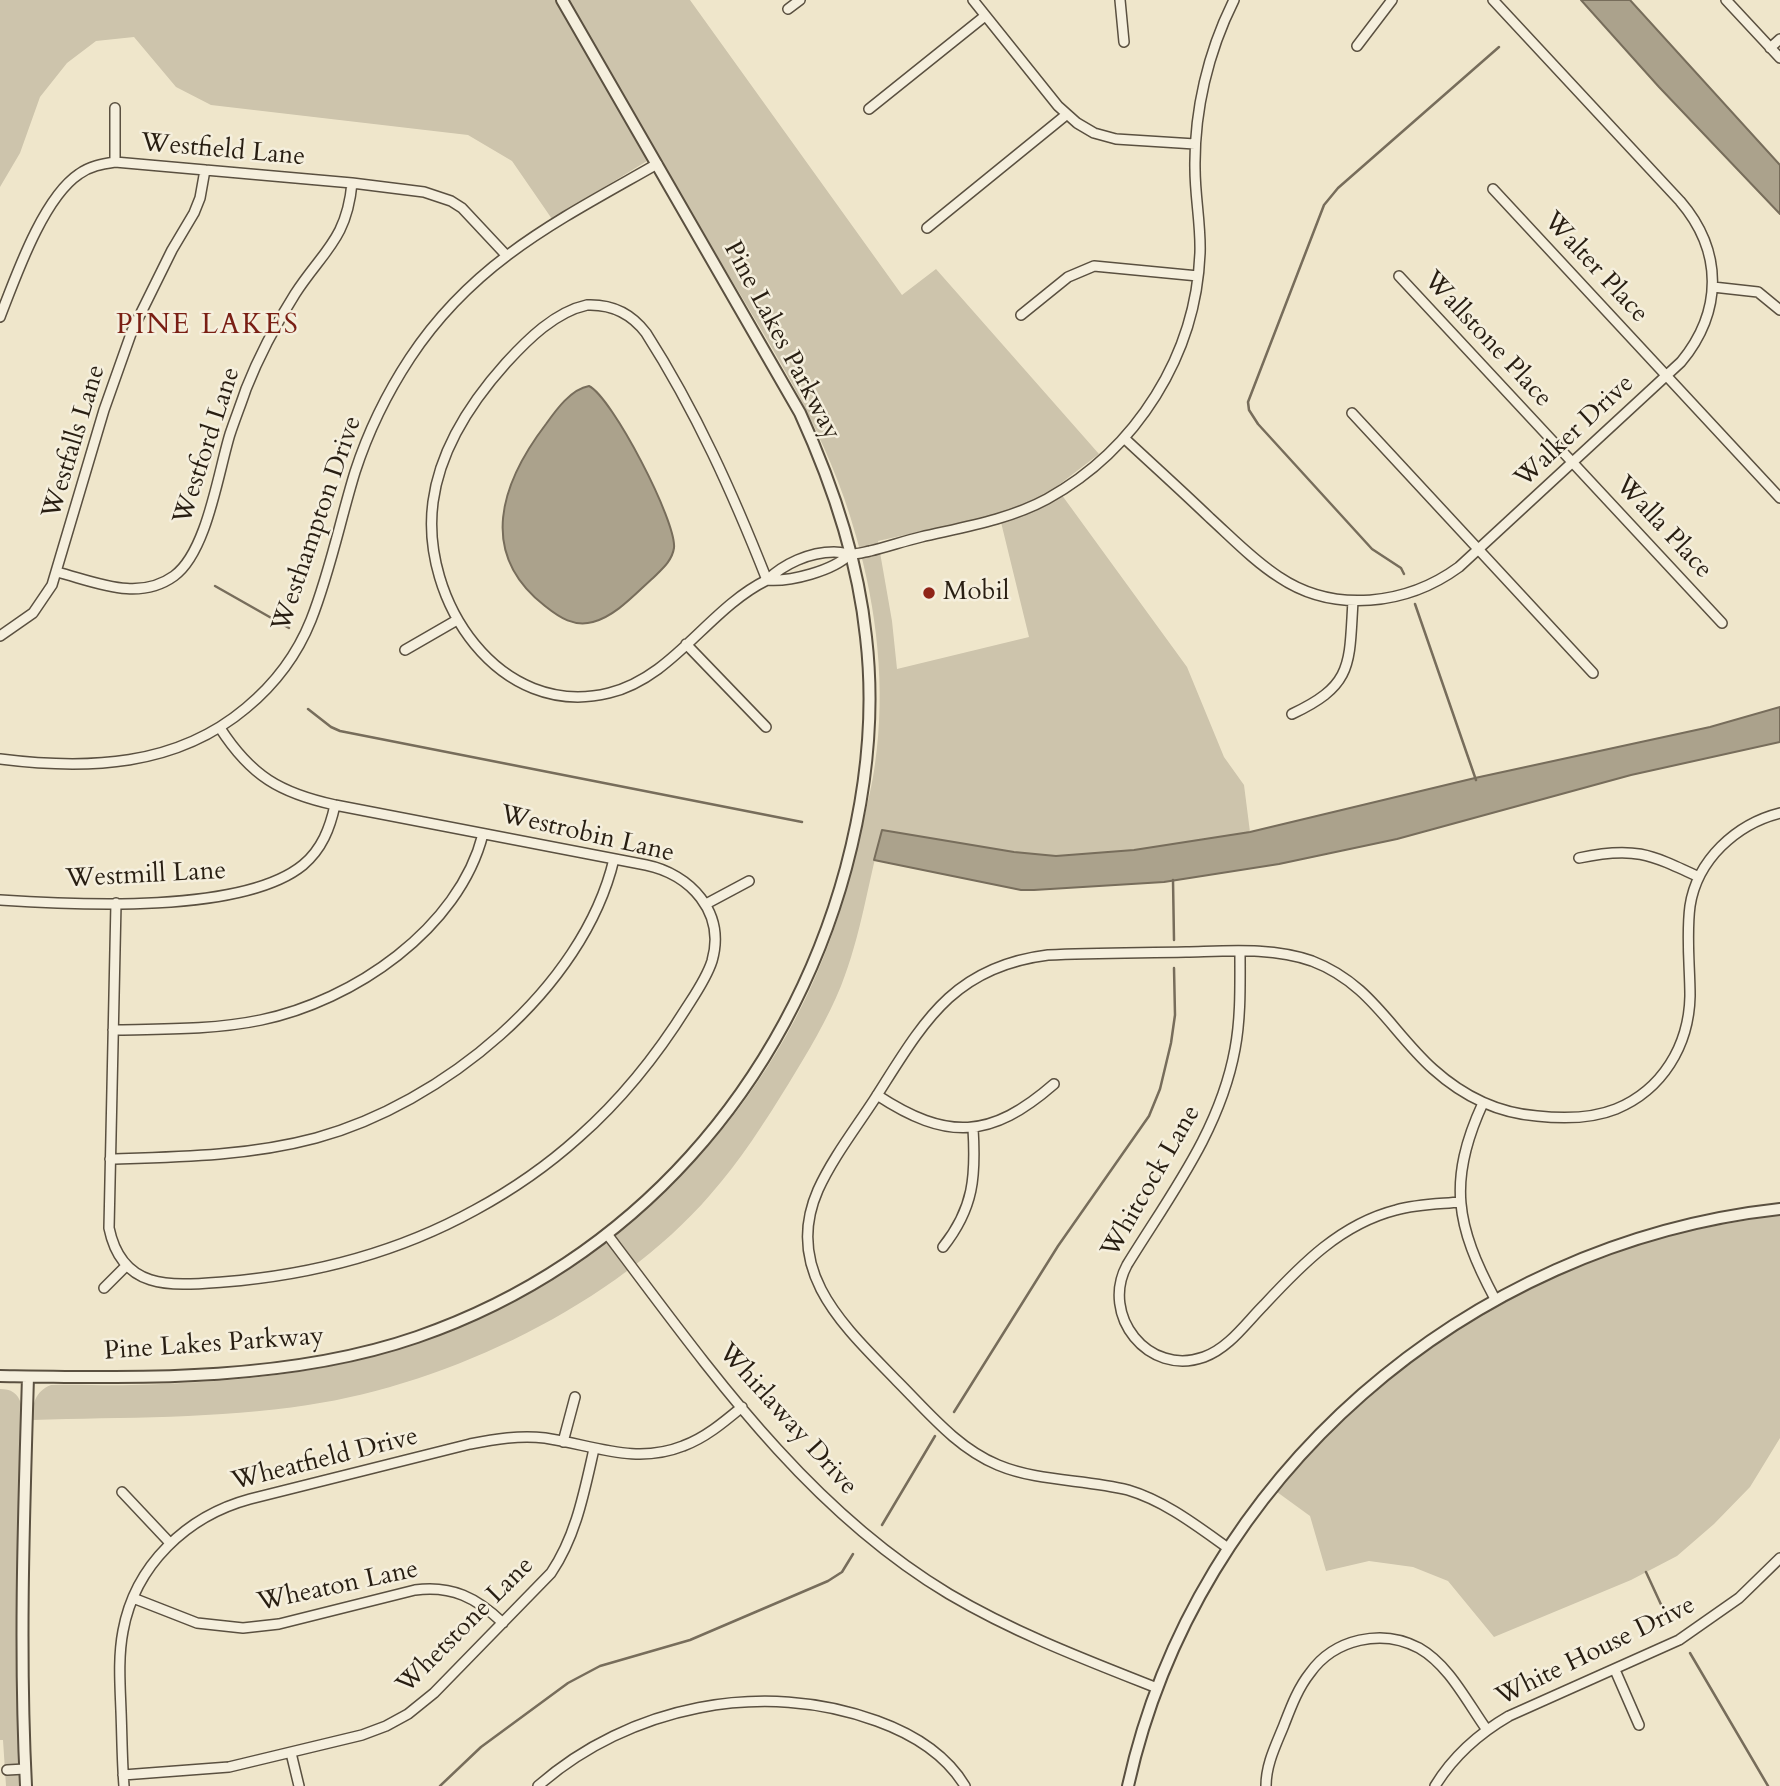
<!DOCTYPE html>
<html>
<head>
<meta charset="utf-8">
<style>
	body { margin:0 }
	canvas { display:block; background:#efe6cb }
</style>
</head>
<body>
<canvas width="1780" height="1786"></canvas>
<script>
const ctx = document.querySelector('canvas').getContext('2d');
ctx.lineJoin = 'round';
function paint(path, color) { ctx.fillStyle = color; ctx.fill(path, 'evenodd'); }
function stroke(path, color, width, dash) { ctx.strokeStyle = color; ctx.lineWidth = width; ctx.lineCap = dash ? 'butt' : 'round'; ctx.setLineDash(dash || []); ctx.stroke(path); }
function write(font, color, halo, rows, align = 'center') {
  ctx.font = font + ' Cardo,serif'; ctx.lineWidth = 5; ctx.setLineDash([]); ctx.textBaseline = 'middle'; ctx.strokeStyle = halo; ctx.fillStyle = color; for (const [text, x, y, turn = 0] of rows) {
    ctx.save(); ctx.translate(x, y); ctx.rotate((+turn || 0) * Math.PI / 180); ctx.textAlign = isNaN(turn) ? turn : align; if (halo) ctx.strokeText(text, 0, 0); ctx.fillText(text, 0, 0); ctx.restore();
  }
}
paint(new Path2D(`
	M0,0H555L647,161L552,219L512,161L468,135L211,105L176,87L134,37L96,41L67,63L40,97L20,153L0,187Z
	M569,0H690L902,295L936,269L1099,454L1056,487L1187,667L1224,757L1244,785L1250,832L1134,850L1056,856L1014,852L882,831C868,882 861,936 841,986C827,1020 808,1052 789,1083C765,1122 740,1161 710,1195C616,1304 449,1384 308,1405C218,1419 124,1417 32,1420C33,1404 34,1392 51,1385C77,1384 104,1386 131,1385C231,1382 331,1375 426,1340C605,1276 754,1134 824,956C840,916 851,874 861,832C866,809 872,787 875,764C886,688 877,609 856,536C829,436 772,348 719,259C668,173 619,87 569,0ZM999,514L1029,637L897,669L892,621L878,541Z
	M1780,1215V1438L1750,1487L1714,1524L1677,1556L1631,1580L1494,1637L1448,1581L1413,1567L1369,1561L1326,1571L1310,1516L1277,1492C1378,1372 1508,1280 1660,1238C1700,1228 1740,1221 1780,1215Z
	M0,1389C11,1389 18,1393 21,1404L16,1634L21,1786H6L3,1740H0Z`), '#cdc4ac');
const water = new Path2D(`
	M1581,0H1630L1780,165V214L1659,87Z
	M589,386C612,397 677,522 674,548C672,561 662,569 653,578C636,593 616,616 593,622C574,627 560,618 545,606C477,553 501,483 546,424C556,410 571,389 589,386Z
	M1780,707V742L1631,775L1397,839L1279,864L1164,882L1034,890H1021L874,860L882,830L1014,852L1056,856L1134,850L1250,832L1475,778L1710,727Z`);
paint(water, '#aba28c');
stroke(water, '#776d5b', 2);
stroke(new Path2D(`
	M1404,574L1401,568L1372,549L1258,424L1249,410L1248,402L1324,205L1338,188L1499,47
	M215,586L289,628
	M1415,604L1476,780
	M308,709L331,727L340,731L802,822
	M1173,880L1174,940
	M954,1412L1058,1246L1149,1116L1160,1089L1171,1043L1175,1015L1174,968
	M882,1525L935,1436
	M1646,1572L1664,1611
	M1690,1653L1768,1786
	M440,1786L481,1747L568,1683L600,1666L690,1640L828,1581L842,1572L853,1554`), '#776d5b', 2.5);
const minor = new Path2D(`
	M973,0L1058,106L1077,123L1094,133L1116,139L1195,144
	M1120,0L1124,42
	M1726,0L1780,58
	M788,9L800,0
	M1357,46L1392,0
	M1770,48L1780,39
	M869,109L985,16
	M115,162V108
	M1493,189L1780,498
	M927,228L1066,115
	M1399,276L1722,623
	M1713,287L1758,292L1780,310
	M587,305C612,304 631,313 646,333C696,411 733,494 767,580C708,609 674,677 609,693C499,720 420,600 433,502C440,449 471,402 506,363C528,339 555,312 587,305Z
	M1021,315L1068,277L1094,266L1198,276
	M0,317C16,276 43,198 79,174C90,166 102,164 115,162L352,183L424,192L451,201L462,208L506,255
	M1352,413L1593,673
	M1124,438C1153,465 1182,491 1210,518C1232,538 1254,561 1279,577C1334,614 1407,605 1459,567L1681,362C1723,311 1723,251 1680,201L1493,0
	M850,554C833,571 790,582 767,580C784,564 809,552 834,552C839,552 844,553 849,554C856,555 864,552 870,551C887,547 904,541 921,537C964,527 1008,520 1047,499C1137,449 1196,355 1200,253C1201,225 1195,197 1195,169C1194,111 1208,52 1234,0
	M57,572C96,582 138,602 174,576C207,552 218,473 230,434C235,419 241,404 246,389C259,356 276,324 295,294C323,251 347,239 352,183
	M0,636L33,613L52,585L104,410L132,331L172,250L194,213L200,198L205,170
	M686,644L766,727
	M405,650L457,620
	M1292,714C1354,685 1349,664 1353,601
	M0,759C87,770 176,767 246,708C275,684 297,655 311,620C330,572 340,521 355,472C368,432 387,393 410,358C474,261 559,220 657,164
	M1579,858C1634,846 1650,854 1699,877
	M0,900C76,905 243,914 303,865C322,849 330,828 335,805
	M116,903L109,1228C122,1291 171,1286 223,1282C312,1275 397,1253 475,1210C512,1190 548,1165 579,1137C622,1099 657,1055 687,1007C696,993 707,977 712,961C726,912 690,874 646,865L335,805C280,793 251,776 220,728
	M706,904L749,881
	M1240,952C1240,984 1241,1017 1235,1049C1220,1131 1170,1195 1127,1265C1100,1315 1148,1377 1204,1357C1229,1348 1246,1323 1264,1305C1302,1264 1341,1224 1396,1210C1417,1204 1439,1204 1460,1202
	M113,1030C162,1029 213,1030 261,1020C353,1001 459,929 483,834
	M877,1095C947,1141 991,1139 1054,1084
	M1483,1103C1447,1181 1456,1226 1495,1299
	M110,1159C179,1157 249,1156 316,1138C441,1104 583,990 614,859
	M607,1234C707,1366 804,1507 949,1594C1015,1633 1086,1660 1157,1688
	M943,1247C974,1208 976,1176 973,1128
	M104,1288L126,1266
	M563,1442L575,1397
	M122,1492L170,1543
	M1228,1548C1197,1526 1165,1501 1128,1490C1085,1479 1039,1482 998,1465C957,1448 928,1412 897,1381C846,1328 782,1272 818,1190C832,1159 855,1129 874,1100C922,1025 951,967 1048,955C1094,953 1140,953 1186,952C1228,951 1272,947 1312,961C1370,983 1391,1031 1433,1069C1463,1096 1497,1113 1537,1116C1564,1119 1591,1119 1616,1109C1662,1090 1689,1046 1690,996C1690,967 1686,936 1690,906C1697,860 1736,824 1780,813
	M133,1598L197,1623L243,1628L279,1624L415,1590C452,1585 477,1598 503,1623
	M1615,1670L1639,1725
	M291,1753L299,1786
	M7,1770L25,1769
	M123,1775L229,1767L362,1735L386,1726L408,1714L434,1693L551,1573C576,1536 584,1493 594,1449
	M124,1786C122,1761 122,1736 121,1711C120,1684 118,1657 123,1631C135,1565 187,1516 250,1499L470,1444C495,1439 520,1435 545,1438C593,1445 635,1465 683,1446C705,1438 724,1422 742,1407
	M538,1786C629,1706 763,1679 877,1721C913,1734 945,1753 965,1786
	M1266,1786C1266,1764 1276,1745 1284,1725C1291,1707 1298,1688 1310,1673C1334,1639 1382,1628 1419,1648C1449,1665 1467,1702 1487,1730
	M1435,1786C1454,1755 1478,1734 1509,1716L1679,1640L1739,1598L1780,1558`);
const tertiary = new Path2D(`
	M0,1376C136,1378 287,1382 417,1337C632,1263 787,1086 846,868C866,793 875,714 866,637C858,560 832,483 800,413L562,0
	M26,1786C19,1649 24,1513 28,1377
	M1128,1786C1196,1477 1467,1243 1780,1209`);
stroke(minor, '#5a5040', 12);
stroke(tertiary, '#5a5040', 14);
stroke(minor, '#f5efdd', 9);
stroke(tertiary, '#f5efdd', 10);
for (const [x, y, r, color] of [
	[929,593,7,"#8f2418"]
]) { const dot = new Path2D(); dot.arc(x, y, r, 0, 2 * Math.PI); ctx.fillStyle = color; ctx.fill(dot); stroke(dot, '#f5efdd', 2.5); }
write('26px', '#281e12', '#f5efdd', [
	["Westfield Lane",223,151,5],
	["Walter Place",1595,268,47],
	["Wallstone Place",1487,340,47],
	["Pine Lakes Parkway",781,341,62],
	["Walker Drive",1575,432,-43],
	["Westfalls Lane",75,442,-73],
	["Westford Lane",208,446,-72],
	["Westhampton Drive",318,524,-71],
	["Walla Place",1663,528,47],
	["Westrobin Lane",587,835,13],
	["Westmill Lane",146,876,-3],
	["Whitcock Lane",1152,1182,-60],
	["Pine Lakes Parkway",214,1345,-4],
	["Whirlaway Drive",787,1420,48],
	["Wheatfield Drive",325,1460,-14],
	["Wheaton Lane",338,1587,-12],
	["Whetstone Lane",466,1626,-45],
	["White House Drive",1596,1652,-26]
]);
write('26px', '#281e12', '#f5efdd', [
	["Mobil",943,593]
], 'left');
ctx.letterSpacing = '2px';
write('28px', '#7a1f14', '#f5efdd', [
	["PINE LAKES",208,327]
]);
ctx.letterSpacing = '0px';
</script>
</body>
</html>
